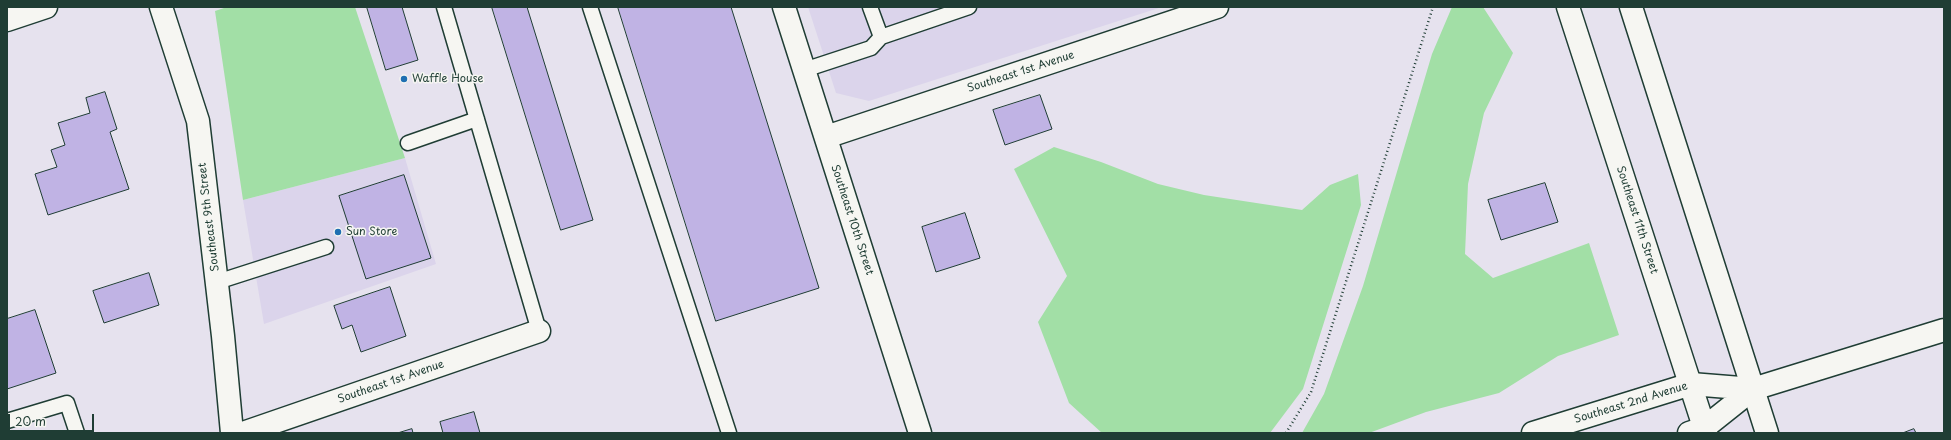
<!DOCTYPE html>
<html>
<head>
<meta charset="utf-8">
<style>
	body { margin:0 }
	#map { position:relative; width:1951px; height:440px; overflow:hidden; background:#e6e2ee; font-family:"Playpen Sans",sans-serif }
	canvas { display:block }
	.frame { position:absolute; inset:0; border:8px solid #1f3d34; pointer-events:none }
	.scale { position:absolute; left:8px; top:414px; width:86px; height:18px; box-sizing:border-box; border:2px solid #1f3d34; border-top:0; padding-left:5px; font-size:12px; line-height:14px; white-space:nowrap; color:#1f3d34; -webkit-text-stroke:3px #f6f6f2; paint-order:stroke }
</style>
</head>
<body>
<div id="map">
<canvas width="1951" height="440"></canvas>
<div class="frame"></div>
<div class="scale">20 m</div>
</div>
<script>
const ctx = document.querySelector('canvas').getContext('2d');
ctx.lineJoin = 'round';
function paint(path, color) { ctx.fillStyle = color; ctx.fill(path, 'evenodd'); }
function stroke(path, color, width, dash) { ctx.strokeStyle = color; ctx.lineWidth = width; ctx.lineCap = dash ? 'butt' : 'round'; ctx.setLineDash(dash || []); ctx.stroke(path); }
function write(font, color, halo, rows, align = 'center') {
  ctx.font = font + ' "Playpen Sans",sans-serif'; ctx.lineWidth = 3; ctx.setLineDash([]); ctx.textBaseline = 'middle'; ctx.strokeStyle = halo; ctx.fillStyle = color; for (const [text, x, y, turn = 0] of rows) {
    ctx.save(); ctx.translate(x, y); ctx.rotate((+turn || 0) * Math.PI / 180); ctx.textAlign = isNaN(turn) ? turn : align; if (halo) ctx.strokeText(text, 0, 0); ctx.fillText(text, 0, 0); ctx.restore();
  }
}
paint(new Path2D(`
	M808,7H1162L869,101L836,93Z
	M405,158L436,264L264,324L243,200Z`), '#dbd4eb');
paint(new Path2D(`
	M227,7H355L405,158L243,200L215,11Z
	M1452,7H1483L1513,53L1484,113L1468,184L1465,254L1493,278L1589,243L1619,335L1558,356L1499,393L1426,412L1369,433H1302L1324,394L1363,286L1432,54Z
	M1054,147L1101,162L1158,184L1204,195L1302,210L1330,185L1358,174L1361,205L1303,389L1270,433H1102L1069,403L1038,322L1067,276L1014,169Z`), '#a2dfa6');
const building = new Path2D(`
	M367,7H402L418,60L386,70Z
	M492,7H527L593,220L561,230Z
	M618,7H731L819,288L716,321Z
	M105,92L117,129L110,132L129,189L48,215L35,174L57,167L51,150L65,145L58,123L90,113L86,98Z
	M1040,95L1052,129L1005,145L993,110Z
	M404,175L431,258L366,279L339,196Z
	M1545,183L1558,222L1501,240L1488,200Z
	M965,213L980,258L936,272L922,227Z
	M149,273L159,305L104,323L93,291Z
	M390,287L406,336L361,352L352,325L342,329L334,306Z
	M35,310L56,373L7,389V319Z
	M474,412L480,433H443L440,422Z
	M412,429L413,433H398Z
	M1914,429L1916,433H1903Z`);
paint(building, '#c0b3e4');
stroke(building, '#1f3d34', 1);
const service = new Path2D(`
	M444,7L539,331
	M590,7L729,433
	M870,7L881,37L969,7
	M804,70L871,48L881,37
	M408,143L477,119
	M217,282L326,247
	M7,421L67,403L77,433`);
const minor = new Path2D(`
	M784,7L920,433
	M826,137L1217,7
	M1753,389L1944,330
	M243,433L539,331`);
const tertiary = new Path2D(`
	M161,7L198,121L223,336L232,433
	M1533,433L1691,384L1753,389
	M1689,433L1704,428L1753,389`);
const primary = new Path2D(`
	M7,20L46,7`);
const trunk = new Path2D(`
	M1568,7L1706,433
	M1631,7L1767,433`);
stroke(service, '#1f3d34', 17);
stroke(minor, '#1f3d34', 25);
stroke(tertiary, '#1f3d34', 25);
stroke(primary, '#1f3d34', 25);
stroke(trunk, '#1f3d34', 25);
stroke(new Path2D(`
	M1286,433L1311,392L1433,7`), '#1f3d34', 2.5, [1, 3]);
stroke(service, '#f6f6f2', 14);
stroke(minor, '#f6f6f2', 22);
stroke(tertiary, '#f6f6f2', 22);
stroke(primary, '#f6f6f2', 22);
stroke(trunk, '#f6f6f2', 22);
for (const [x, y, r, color] of [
	[404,79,4,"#1f6fb2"],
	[338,232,4,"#1f6fb2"]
]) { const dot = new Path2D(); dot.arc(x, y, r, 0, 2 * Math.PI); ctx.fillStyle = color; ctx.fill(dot); stroke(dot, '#f6f6f2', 1.5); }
write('11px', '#1f3d34', '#f6f6f2', [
	["Southeast 1st Avenue",1021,72,-18],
	["Southeast 9th Street",209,217,-97],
	["Southeast 10th Street",852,220,72],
	["Southeast 11th Street",1637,220,72],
	["Southeast 1st Avenue",391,382,-19],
	["Southeast 2nd Avenue",1631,403,-17]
]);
write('11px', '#1f3d34', '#f6f6f2', [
	["Waffle House",412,79],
	["Sun Store",346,232]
], 'left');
</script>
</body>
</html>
